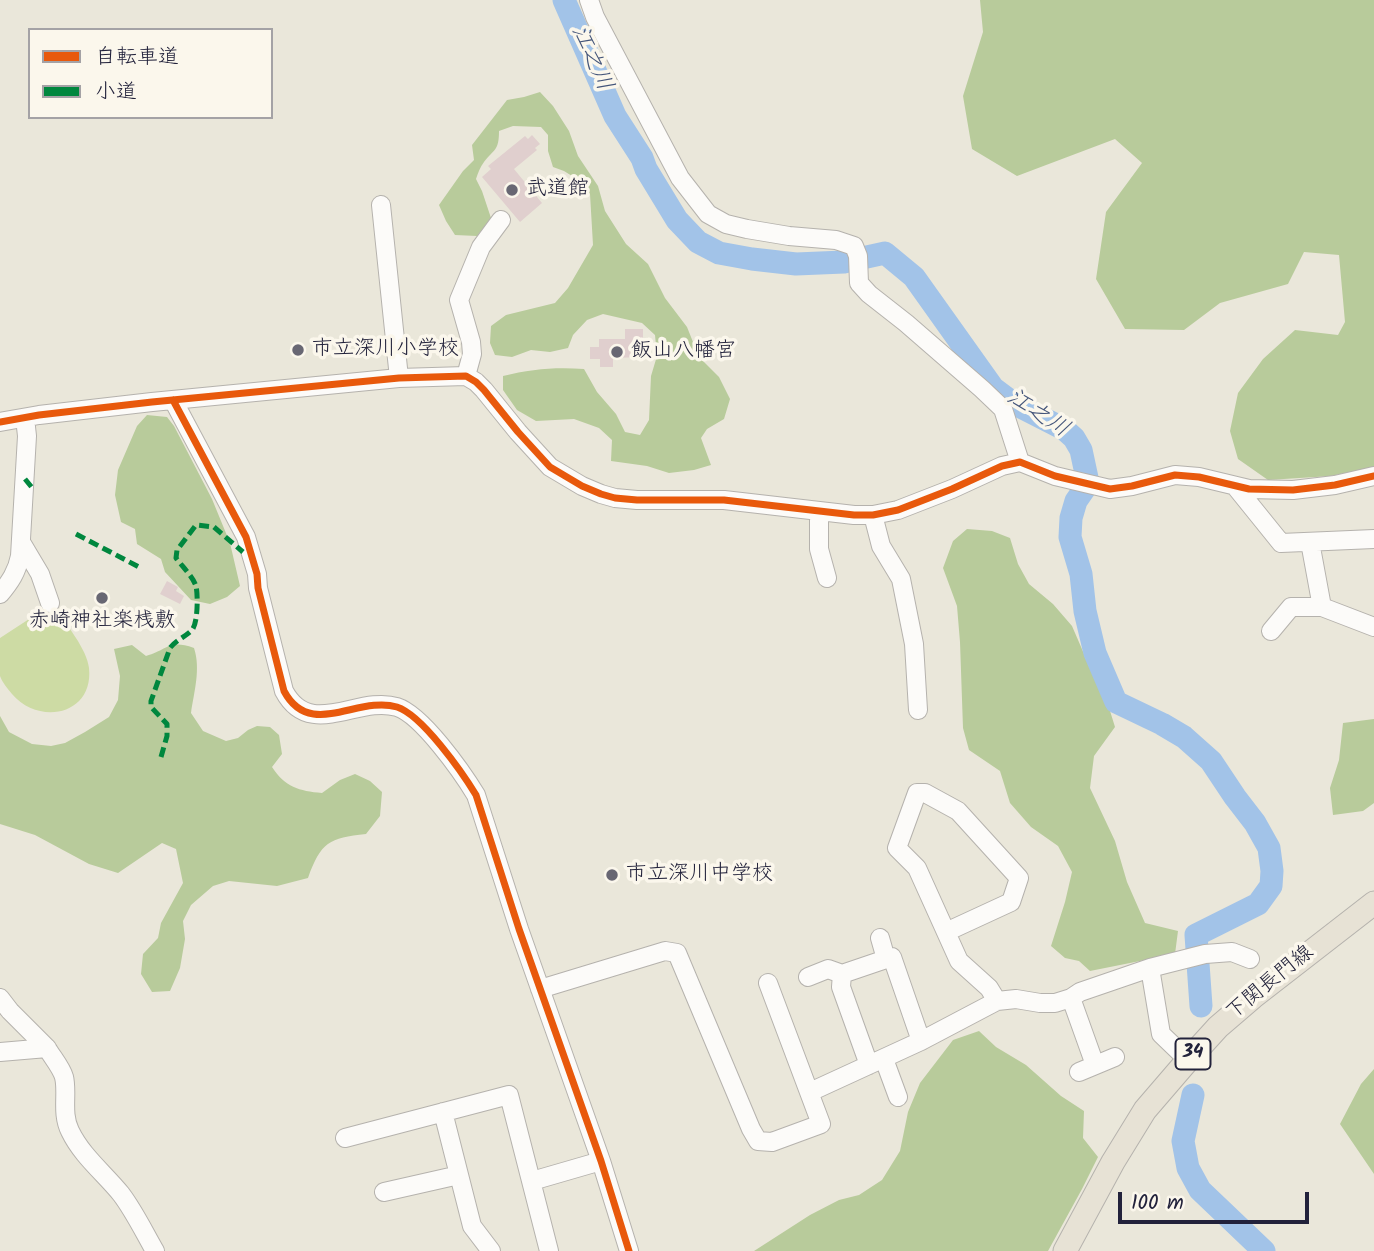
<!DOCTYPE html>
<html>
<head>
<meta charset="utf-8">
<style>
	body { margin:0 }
	#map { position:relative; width:1374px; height:1251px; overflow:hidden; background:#eae7da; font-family:Kalam,"Klee One",sans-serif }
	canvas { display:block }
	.legend { position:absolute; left:28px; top:28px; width:245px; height:91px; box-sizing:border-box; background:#fbf7ec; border:2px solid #a4a2a5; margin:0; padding:9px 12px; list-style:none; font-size:21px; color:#22223b }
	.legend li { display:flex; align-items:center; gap:14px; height:35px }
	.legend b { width:35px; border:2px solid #a4a2a5 }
	.scale { position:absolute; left:1118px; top:1192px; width:191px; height:32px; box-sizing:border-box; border:4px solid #22223b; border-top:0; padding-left:9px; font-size:21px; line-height:24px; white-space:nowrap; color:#22223b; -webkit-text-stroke:5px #fbf7ec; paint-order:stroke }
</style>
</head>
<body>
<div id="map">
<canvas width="1374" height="1251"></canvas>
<ul class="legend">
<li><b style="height:9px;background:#e8590c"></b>自転車道</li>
<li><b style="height:9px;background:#00873e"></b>小道</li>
</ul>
<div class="scale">100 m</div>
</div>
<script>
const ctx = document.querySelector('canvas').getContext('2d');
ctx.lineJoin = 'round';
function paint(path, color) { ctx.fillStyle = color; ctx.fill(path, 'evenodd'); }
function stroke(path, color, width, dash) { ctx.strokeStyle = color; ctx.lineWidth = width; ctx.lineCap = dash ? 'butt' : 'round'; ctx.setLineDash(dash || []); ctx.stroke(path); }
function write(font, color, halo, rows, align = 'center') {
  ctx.font = font + ' Kalam,"Klee One",sans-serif'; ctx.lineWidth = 7; ctx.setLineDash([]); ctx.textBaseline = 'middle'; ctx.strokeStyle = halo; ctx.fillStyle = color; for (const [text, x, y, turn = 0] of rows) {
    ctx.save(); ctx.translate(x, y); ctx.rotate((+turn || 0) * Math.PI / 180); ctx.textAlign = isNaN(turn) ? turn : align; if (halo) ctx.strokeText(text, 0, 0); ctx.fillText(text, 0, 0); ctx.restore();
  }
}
paint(new Path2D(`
	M46,608H55C66,624 87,649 89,668C94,715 39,726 12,694C8,689 2,682 0,676C0,667 0,649 0,638Z`), '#cddba4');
paint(new Path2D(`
	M980,0H1374V467L1331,476L1268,480L1238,459L1230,431L1238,393L1263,359L1295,330L1338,335L1345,322L1339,255L1304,252L1288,284L1220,303L1184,330L1125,329L1096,279L1106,212L1142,163L1115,139L1017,176L972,149L963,96L983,32Z
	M540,92L553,106L569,131L578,156L598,186L605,211L626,244L648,264L665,298L687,327L699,357L719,377L730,399L724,419L707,429L701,438L711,465L694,470L669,473L647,466L611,461L612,440L599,428L574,419L536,421L517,410L503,390V376C531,369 555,367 584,369L597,392L616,414L625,432L640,435L649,420L651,376L657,356L655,335L642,323L603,314L587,320L573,335L568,348L550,352L531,350L512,357L495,355L490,343L491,326L506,315L555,303L568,288L593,245L590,194L580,181L564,171L553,167L548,151V135L541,127L513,126L499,131C499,151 494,149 484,162C480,167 478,173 476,179L482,191L491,218L477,236L455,235L446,221L439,205L463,171L474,160L472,145L507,100L524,97Z
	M147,415L167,417L174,426L212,499L230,543L240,586L227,597L210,604L191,600L165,572L161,559L137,544L135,529L121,522L115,495L118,470L137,426Z
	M967,529L992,531L1010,538L1018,564L1029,584L1053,604L1072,626L1091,670L1106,698L1115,727L1094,756L1090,788L1115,841L1127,882L1145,923L1178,931L1175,954L1090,971L1079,961L1065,958L1051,946L1065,902L1072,872L1058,846L1031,827L1010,803L1000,771L969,750L963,728L960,642L957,606L943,568L953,541Z
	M132,645L146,656C168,650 168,639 194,648C201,669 194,692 191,713L203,731L226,741L238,738L248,730L257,726L270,727L279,735L282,754L272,767C285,787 299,791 322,793L340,780L355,774L370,781L382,792L380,816L366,834C329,838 321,842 308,878L277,886L229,881L213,886L191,905L183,921L185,939L180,968L170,991L152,992L141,974L143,954L158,938L161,923L183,883L176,849L162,843L118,873L89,864L35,835L0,824V716L9,732L32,744L51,746L65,743L85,732L109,717L118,700L120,676L114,649Z
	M1374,719V803L1363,811L1333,815L1330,788L1339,760L1343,723Z
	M979,1031L996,1047L1026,1065L1061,1096L1084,1111L1083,1138L1098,1157L1082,1189L1048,1251H754L810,1215L839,1200L859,1195L882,1180L900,1151L908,1112L920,1083L953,1040Z
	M1374,1069V1174L1340,1124L1361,1084Z`), '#b8cb9b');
stroke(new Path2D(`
	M564,0L615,116L642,158L646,169L677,220L698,242L719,253L752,259L796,264L844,262L885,253L914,277L993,388L1013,403L1064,429L1074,438L1081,450L1087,478L1085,488L1076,501L1071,518L1070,537L1081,574L1085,611L1095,653L1116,702L1162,724L1184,737L1211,761L1235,797L1255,823L1269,848L1272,871L1271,886L1258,904L1196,935L1201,1006
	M1193,1095L1183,1141L1188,1168L1200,1190L1264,1251`), '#a2c3e8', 23);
paint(new Path2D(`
	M532,135L540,144L535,148L537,150L514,169L542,203L520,222L482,177L491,169L488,166L525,136L528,139Z
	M625,329H643V357L613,358V367H600V359H590V347H599V339H625Z
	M167,581L178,587L176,591L184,596L180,604L160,594Z`), '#e0cfce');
const minor = new Path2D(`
	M589,0L595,17L680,178L708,214L726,224L747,229L789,236L836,240L854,246L858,256L859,283L869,294L906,323L982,389L1003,409L1020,462
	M381,205L399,378
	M466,376L472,354L471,342L459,300L481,247L501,220
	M173,400L246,537L257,574L258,588L284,691C310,740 358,695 397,707C422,715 462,772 476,795L519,929L601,1161L629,1251
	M0,422L39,415L152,402L399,378L466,376L476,382L484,390L518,432L550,467L582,486L601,494L615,498L637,500H724L854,515H873L898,510L952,489L1002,466L1020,462L1055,476L1110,489L1132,486L1175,475L1199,477L1249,489L1293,490L1335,485L1374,476
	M1235,486L1281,543L1374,539
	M819,511V549L827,578
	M873,515L881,546L901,579L914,644L918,710
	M21,542L40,574L50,603
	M1310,542L1322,607L1374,627
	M0,594C10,582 17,572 20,556L27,436L25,418
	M1271,631L1291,607H1322
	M946,932L1011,902L1019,878L958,811L925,793H917L897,848L917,868L959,961L989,988L997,1001
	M880,938L886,959
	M1150,968L1161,1034L1188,1060
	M808,977L828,969L842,974
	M540,989L665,951L677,953L751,1129L758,1141L772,1142L821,1124L768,983
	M0,998L10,1011L47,1048C52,1057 61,1067 64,1077C68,1093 61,1113 70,1131C82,1156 104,1173 121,1194C134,1211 144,1232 155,1251
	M1071,998L1095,1065
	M0,1052L47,1048
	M884,1059L898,1097
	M869,1065L841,987L842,974L892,957L921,1041
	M1079,1072L1115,1057
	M810,1092L921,1041L997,1001L1016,999L1040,1003H1055L1071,998L1080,992L1150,968L1205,954L1232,952L1250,959
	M443,1112L472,1226L491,1251
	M345,1138L509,1095L549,1251
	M532,1181L601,1161
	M384,1192L459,1175`);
const major = new Path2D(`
	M1065,1251L1113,1162L1145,1110L1188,1060L1218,1027L1253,997L1374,903`);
stroke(minor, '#b5b2ad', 20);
stroke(major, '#b5b2ad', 25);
stroke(minor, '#fcfbf9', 18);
stroke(major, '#e7e2d5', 23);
stroke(new Path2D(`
	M25,479L34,490
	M76,534L139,567
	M161,757L167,736V724L151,707V701L170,648C176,640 185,637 192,630C198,623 198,595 196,586C193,577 182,566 176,558L177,550L196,525L214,527L243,552`), '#00873e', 5, [10, 5]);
stroke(new Path2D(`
	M173,400L246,537L257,574L258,588L284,691C310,740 358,695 397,707C422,715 462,772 476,795L519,929L601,1161L629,1251
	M0,422L39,415L152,402L399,378L466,376L476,382L484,390L518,432L550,467L582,486L601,494L615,498L637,500H724L854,515H873L898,510L952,489L1002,466L1020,462L1055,476L1110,489L1132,486L1175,475L1199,477L1249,489L1293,490L1335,485L1374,476`), '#e8590c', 7);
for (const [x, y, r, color] of [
	[512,190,7,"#686773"],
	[298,350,7,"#686773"],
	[617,352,7,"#686773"],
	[102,598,7,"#686773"],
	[612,875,7,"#686773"]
]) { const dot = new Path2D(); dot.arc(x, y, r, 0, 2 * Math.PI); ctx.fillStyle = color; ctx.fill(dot); stroke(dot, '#fbf7ec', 2.5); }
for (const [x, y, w] of [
	[1193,1054,35]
]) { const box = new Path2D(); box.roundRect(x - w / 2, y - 15.5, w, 31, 5); ctx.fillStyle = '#fbf7ec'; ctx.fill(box); stroke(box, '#22223b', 2); }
write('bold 19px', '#22223b', null, [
	["34",1193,1054]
]);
write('21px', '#22223b', '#fbf7ec', [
	["武道館",526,190],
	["市立深川小学校",312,350],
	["飯山八幡宮",631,352],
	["赤崎神社楽桟敷",102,622,"center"],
	["市立深川中学校",626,875]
], 'left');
write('21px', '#22223b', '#fbf7ec', [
	["下関長門線",1271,984,-39]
]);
write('italic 23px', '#44557a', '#fbf7ec', [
	["江之川",590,59,66],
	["江之川",1037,415,33]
]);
</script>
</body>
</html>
